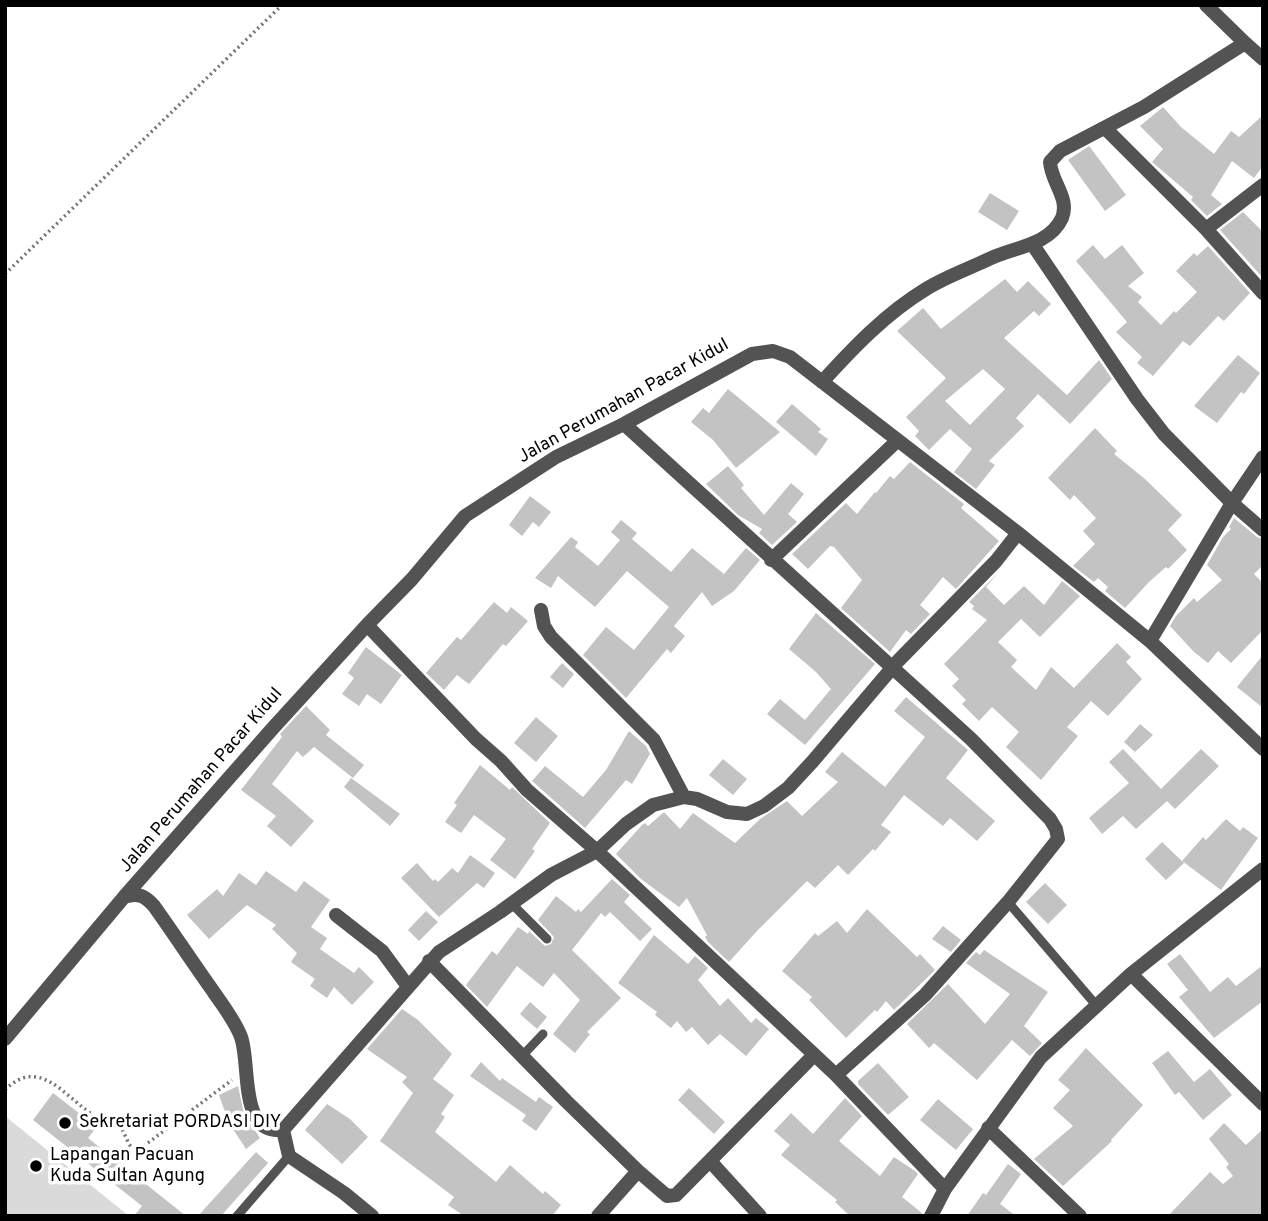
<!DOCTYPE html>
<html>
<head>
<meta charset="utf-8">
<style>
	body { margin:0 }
	#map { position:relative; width:1268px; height:1221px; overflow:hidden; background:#fff; font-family:Overpass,sans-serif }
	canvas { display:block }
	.frame { position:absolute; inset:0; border:7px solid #000; pointer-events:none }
</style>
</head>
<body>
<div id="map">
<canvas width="1268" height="1221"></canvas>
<div class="frame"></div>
</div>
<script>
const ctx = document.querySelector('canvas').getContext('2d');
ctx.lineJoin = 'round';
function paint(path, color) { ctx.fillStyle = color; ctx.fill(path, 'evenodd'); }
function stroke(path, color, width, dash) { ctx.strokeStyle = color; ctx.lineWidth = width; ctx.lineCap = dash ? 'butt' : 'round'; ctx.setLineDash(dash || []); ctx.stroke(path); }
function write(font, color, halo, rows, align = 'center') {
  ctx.font = font + ' Overpass,sans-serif'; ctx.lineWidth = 7; ctx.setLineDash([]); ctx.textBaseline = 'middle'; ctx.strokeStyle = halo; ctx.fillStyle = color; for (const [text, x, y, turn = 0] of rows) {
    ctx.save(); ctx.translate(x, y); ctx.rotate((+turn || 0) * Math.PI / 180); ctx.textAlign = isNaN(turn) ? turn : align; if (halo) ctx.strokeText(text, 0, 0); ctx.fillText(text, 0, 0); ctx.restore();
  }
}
paint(new Path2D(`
	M5,1116L129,1216H5Z`), '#dadada');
paint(new Path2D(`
	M1163,107L1181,127L1214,154L1231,131L1239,137L1263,115V166L1254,178L1232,161L1211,195L1222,204L1207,216L1191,200L1193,197L1152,162L1163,149L1140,126Z
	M1089,146L1126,195L1105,211L1068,160Z
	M990,193L1019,211L1007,230L978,212Z
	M1243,212L1263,232V278L1220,230Z
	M1093,245L1105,259L1122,245L1144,273L1128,286L1142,297L1138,302L1161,325L1174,311L1176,313L1197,292L1176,271L1194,253L1197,256L1208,246L1250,293L1224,321L1218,316L1190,346L1183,341L1153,376L1137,363L1142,357L1116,332L1127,322L1076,261Z
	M1005,279L1017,292L1028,281L1051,304L1039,316L1034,311L1004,338L1067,395L1099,360L1112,379L1070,424L1038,394L1016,418L1024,426L989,461L995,465L976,489L954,472L972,449L950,429L929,450L915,436L919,431L906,417L946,378L897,331L923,308L941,329ZM983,369L1005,389L970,425L945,401Z
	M1238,355L1260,373L1244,394L1241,392L1217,423L1194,406Z
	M728,389L780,432L736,468L713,440L691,422L703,408L709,413Z
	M792,404L821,429L818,432L828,439L816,456L776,422Z
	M1095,428L1117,451L1114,454L1145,479L1182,515L1168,530L1187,550L1168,569L1166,567L1149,582L1125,608L1105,591L1108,587L1098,578L1094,582L1073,566L1095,544L1083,531L1096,518L1074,495L1070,500L1048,478Z
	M910,462L964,504L961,508L999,541L956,589L943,577L920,605L930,614L911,634L906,630L890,652L841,608L862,580L834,547L830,546L808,569L792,554L846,503L857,514L875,492L876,493L890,476L894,479Z
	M728,466L744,485L741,488L764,515L791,483L804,494L788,514L797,522L772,545L759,533L762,529L738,515L706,484Z
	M530,496L551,512L539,527L533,522L522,536L509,525Z
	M1234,518L1257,537L1263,539V565L1254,574L1263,583V630L1231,663L1218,651L1208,663L1194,652L1170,626L1176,616L1194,598L1197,602L1222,580L1207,565L1223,537L1231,529L1229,527Z
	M621,520L637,533L632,539L671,572L692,548L724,574L746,548L760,560L734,591L712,606L702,592L674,626L685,636L671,653L667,649L626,698L583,655L606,627L634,650L669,607L627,571L595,607L558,576L551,588L535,578L571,537L578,542L575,547L598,566L620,540L611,532Z
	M999,572L986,587L1004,605L1024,586L1044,605L1062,581L1080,596L1040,637L1021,619L998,642L1017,660L1011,667L1036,690L1051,667L1074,688L1117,643L1131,657L1126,662L1142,679L1108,716L1091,701L1067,727L1078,736L1041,780L1006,747L1019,732L992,707L979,721L962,704L966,700L952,686L959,679L944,664L987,620L972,609L974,606L969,602Z
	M494,602L507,613L511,607L528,621L506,646L503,644L469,684L457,675L444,690L426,673L457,637L461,640Z
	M816,613L875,664L805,745L767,714L780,699L805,720L831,689L816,672L789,649Z
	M366,647L402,675L381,704L367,694L359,706L342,694L354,678L348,673Z
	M1263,655V708L1237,687Z
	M562,663L574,674L563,688L550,677Z
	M906,697L968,750L946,778L995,821L977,841L950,818L943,826L904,795L881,825L891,832L875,851L873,849L848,875L838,865L815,888L807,881L756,932L729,962L708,942L705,937L707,935L687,898L679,907L641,879L616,854L642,825L645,823L648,826L664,812L680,829L693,813L735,843L760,819L787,801L802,816L838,782L825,772L842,752L885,787L925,737L894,711Z
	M306,706L330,730L326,735L364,765L353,778L314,747L303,757L297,751L272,784L314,821L291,847L267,826L276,816L241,790L282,737L280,734Z
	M536,717L558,736L536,762L514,743Z
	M1140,724L1153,735L1135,752L1124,742Z
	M629,731L646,746L650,754L632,784L626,780L585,828L532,781L545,766L583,797L606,770Z
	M1123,749L1161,789L1201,749L1219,766L1175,809L1167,801L1136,829L1123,816L1102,834L1089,818L1129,783L1109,762Z
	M723,759L747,779L733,795L709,775Z
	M480,765L510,790L512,787L550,823L532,849L535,851L515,879L490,860L506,839L474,815L461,833L445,822L457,805L454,803Z
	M351,778L400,814L390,826L344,787Z
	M1226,819L1240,831L1243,827L1258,838L1221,890L1182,861L1203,837L1206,840Z
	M1162,842L1184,863L1166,880L1145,859Z
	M470,855L495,873L484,888L477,883L439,917L401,878L417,863L433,881L435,879L438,882L452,868L458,873Z
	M266,871L296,892L304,881L330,900L311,927L327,938L320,949L354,973L359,967L374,982L352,1005L334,987L327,998L310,986L315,979L291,962L297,953L272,929L276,925L247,905L209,939L187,915L217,889L223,896L239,873L256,885Z
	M612,879L630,895L624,902L652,929L640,941L610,912L605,917L601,913L572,950L621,998L587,1032L590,1034L575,1053L553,1034L580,1000L554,973L543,987L517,966L487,1007L466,985L492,951L497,955L518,927L528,934L529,931L545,946L551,944L554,937L538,920L556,896L576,912L578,909L581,912Z
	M1045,883L1067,905L1048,924L1026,902Z
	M867,909L917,957L920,954L935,970L894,1010L886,1001L877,1012L875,1010L846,1038L809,1000L812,997L782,971L815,933L818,936L837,921L847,933Z
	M426,911L438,922L419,941L408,930Z
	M943,926L961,940L951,952L932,939Z
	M654,935L688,964L695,956L708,968L698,980L720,1006L728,998L751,1023L756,1018L769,1029L746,1056L720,1034L708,1045L692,1027L686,1032L677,1021L671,1028L655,1015L657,1012L618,983Z
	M984,950L1048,992L1024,1026L1042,1043L1030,1056L1012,1040L977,1080L934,1043L929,1048L907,1024L948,984L985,1024L1010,994L966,963L976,952L980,955Z
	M1180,954L1210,992L1228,977L1236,986L1263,965V1001L1214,1038L1179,997L1188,990L1167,964Z
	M530,1002L547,1017L537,1029L520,1014Z
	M402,1009L418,1020L452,1054L433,1079L454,1095L441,1114L445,1117L435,1132L496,1182L510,1165L543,1194L545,1191L561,1205L552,1216H464L448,1205L454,1197L380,1141L413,1093L402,1082L407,1077L367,1049Z
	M1086,1048L1143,1105L1111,1140L1112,1141L1063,1186L1034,1159L1073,1126L1053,1108L1070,1090L1058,1080Z
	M1168,1051L1194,1082L1210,1069L1232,1095L1203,1120L1179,1092L1175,1095L1152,1063Z
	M481,1062L500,1081L502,1078L536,1102L539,1097L553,1107L536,1131L522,1121L526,1115L470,1076Z
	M878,1063L909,1097L888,1115L858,1084V1081Z
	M238,1086L244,1114L260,1138L246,1149L229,1123L219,1095Z
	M689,1088L725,1122L714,1134L678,1100Z
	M53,1093L97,1127L88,1138L186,1216H134L142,1206L33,1120Z
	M845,1098L862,1116L839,1141L880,1176L894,1157L915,1171L918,1174L902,1197L922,1213L921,1216H850L835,1202L837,1200L781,1155L790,1145L774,1131L791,1113L813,1134Z
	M938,1099L973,1129L956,1150L920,1120Z
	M327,1104L350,1119L368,1137L342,1164L305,1130Z
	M1224,1123L1246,1145L1263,1129V1216H1168L1210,1172L1223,1184L1233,1176L1226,1167L1229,1164L1209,1139Z
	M256,1152L268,1163L221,1216H198Z
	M1008,1164L1021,1174L1000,1204L1016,1216H967L983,1193L986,1195Z`), '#c3c3c3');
stroke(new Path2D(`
	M5,274L282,5
	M5,1090C39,1056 63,1095 93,1115C101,1120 111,1119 118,1125C125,1131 126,1141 132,1148H141L232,1080`), '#757575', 3.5, [2, 3.5]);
stroke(new Path2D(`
	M1008,902L1096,1005
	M511,903L547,939
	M522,1056L543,1034
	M237,1216L289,1156`), '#535353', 9);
stroke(new Path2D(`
	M1245,43L1263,59
	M1105,128L1206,229L1263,293
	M1206,229L1263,185
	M1033,245L1137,399L1164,434L1232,503L1263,530
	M822,382C853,348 885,314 926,289C945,277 968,269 989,259C1013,247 1049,246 1062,218C1070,198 1051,182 1050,162L1060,151L1144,107L1245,43L1206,5
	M624,424L971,739L1050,819L1056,829L1058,839L1008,902L925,995L836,1075
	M771,560L897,441
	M541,610L544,626L551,637L654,740L684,797
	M367,625L476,739L501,761L527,790L597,851L836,1075L945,1189
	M1150,641L1232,503L1263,457
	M124,897C138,892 145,896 154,906C174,934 193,963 213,991C223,1006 235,1021 241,1037C251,1064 238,1135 283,1130L289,1156L344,1193L372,1216
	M336,915L382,951L407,985
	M429,961L566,1101L638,1171L667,1196L676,1195L814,1055
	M1131,974L1263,1104
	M5,1039L124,897L273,728L367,625L412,579L465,516L556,457L624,424L752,354L773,351L790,357L1018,533L1150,641L1263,749
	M988,1128L1080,1216
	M283,1130L439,952L500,912L551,875L597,851L626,824L653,805L684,797L697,799L727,812L747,814L764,806L788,788L813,761L898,661L996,561L1018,533
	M710,1161L760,1216
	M598,1216L638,1171
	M931,1216L945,1189L1041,1057L1131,974L1263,869`), '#535353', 14);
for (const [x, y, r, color] of [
	[65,1123,7,"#000"],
	[36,1166,7,"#000"]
]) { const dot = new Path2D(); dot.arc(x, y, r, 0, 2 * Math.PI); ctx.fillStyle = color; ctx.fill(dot); stroke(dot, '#fff', 2.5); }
write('18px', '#000', '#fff', [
	["Jalan Perumahan Pacar Kidul",624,402,-29],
	["Jalan Perumahan Pacar Kidul",202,781,-49]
]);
write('18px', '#000', '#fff', [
	["Sekretariat PORDASI DIY",79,1123],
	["Lapangan Pacuan",50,1156],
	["Kuda Sultan Agung",50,1177]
], 'left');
</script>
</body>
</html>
